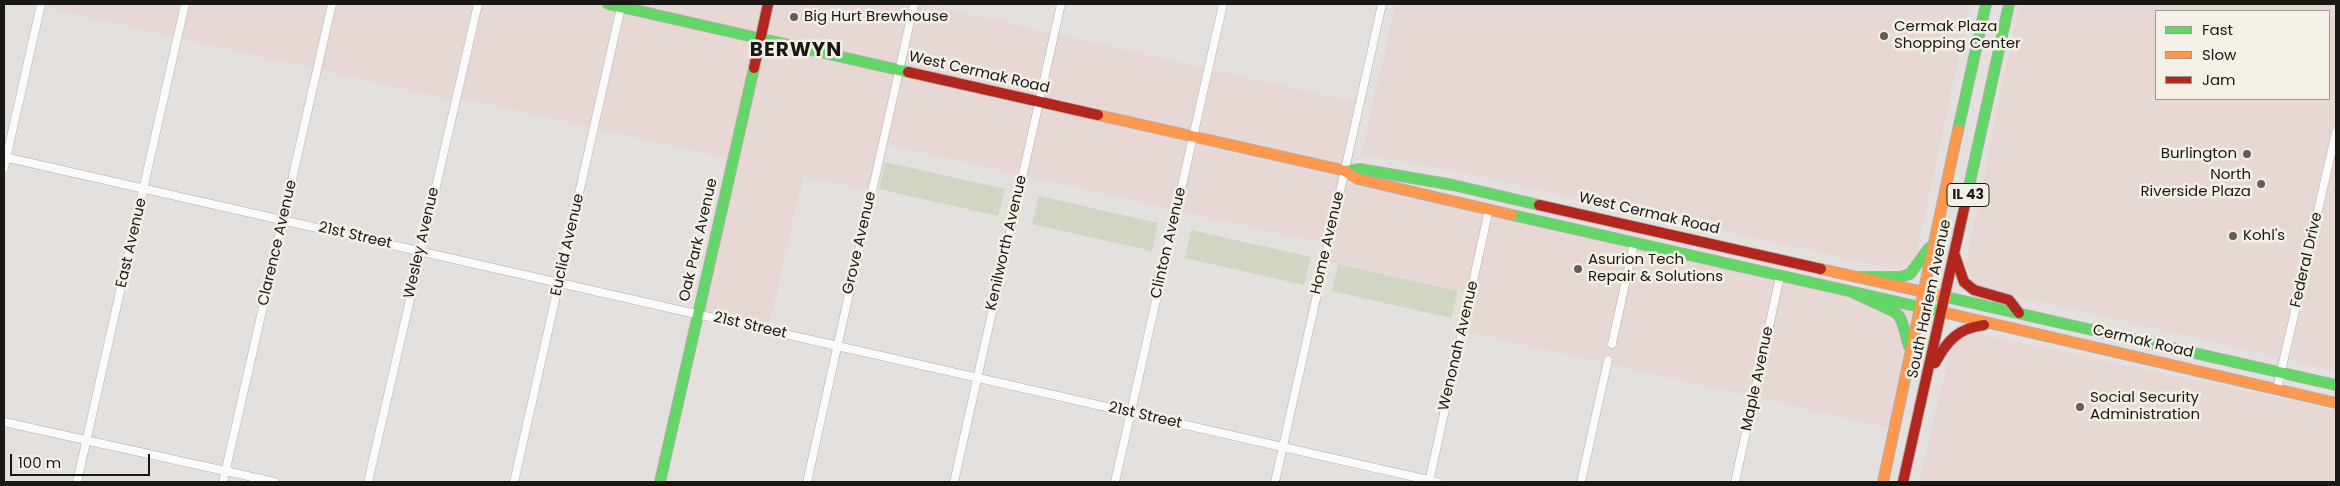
<!DOCTYPE html>
<html>
<head>
<meta charset="utf-8">
<style>
	body { margin:0 }
	#map { position:relative; width:2340px; height:486px; overflow:hidden; background:#e3e0dd; font-family:Poppins,sans-serif }
	canvas { display:block }
	.frame { position:absolute; inset:0; border:5px solid #191815; pointer-events:none }
	.legend { position:absolute; left:2155px; top:10px; width:175px; height:90px; box-sizing:border-box; background:#f4efe7; border:1px solid #9c9993; margin:0; padding:6px 9px; list-style:none; font-size:15px; color:#191815 }
	.legend li { display:flex; align-items:center; gap:10px; height:25px }
	.legend b { width:25px; border:1px solid #9c9993 }
	.scale { position:absolute; left:10px; top:454px; width:140px; height:22px; box-sizing:border-box; border:2px solid #191815; border-top:0; padding-left:6px; font-size:15px; line-height:18px; white-space:nowrap; color:#191815; -webkit-text-stroke:4px #f4efe7; paint-order:stroke }
</style>
</head>
<body>
<div id="map">
<canvas width="2340" height="486"></canvas>
<div class="frame"></div>
<ul class="legend">
<li><b style="height:6px;background:#63d668"></b>Fast</li>
<li><b style="height:6px;background:#ff974d"></b>Slow</li>
<li><b style="height:6px;background:#b3261e"></b>Jam</li>
</ul>
<div class="scale">100 m</div>
</div>
<script>
const ctx = document.querySelector('canvas').getContext('2d');
ctx.lineJoin = 'round';
function paint(path, color) { ctx.fillStyle = color; ctx.fill(path, 'evenodd'); }
function stroke(path, color, width, dash) { ctx.strokeStyle = color; ctx.lineWidth = width; ctx.lineCap = dash ? 'butt' : 'round'; ctx.setLineDash(dash || []); ctx.stroke(path); }
function write(font, color, halo, rows, align = 'center') {
  ctx.font = font + ' Poppins,sans-serif'; ctx.lineWidth = 5; ctx.setLineDash([]); ctx.textBaseline = 'middle'; ctx.strokeStyle = halo; ctx.fillStyle = color; for (const [text, x, y, turn = 0] of rows) {
    ctx.save(); ctx.translate(x, y); ctx.rotate((+turn || 0) * Math.PI / 180); ctx.textAlign = isNaN(turn) ? turn : align; if (halo) ctx.strokeText(text, 0, 0); ctx.fillText(text, 0, 0); ctx.restore();
  }
}
paint(new Path2D(`
	M31,4H476L453,100Z
	M480,4H601L758,40L731,159L457,97Z
	M614,4H766L759,37Z
	M770,4H925L1358,103L1327,244L881,143L870,190L803,176L768,328L699,312Z
	M1395,4H1971L1915,259L1898,270L1469,174L1362,154Z
	M2019,4H2336V371L2042,302L1983,287L1973,282L1966,270V262ZM2156,11H2329V99H2156Z
	M1346,174L1487,211L1469,293L1326,261Z
	M1491,212L1915,309L1891,428L1464,331Z
	M1974,333L2336,410V482H1919L1951,349L1962,337Z`), '#e8d8d5');
paint(new Path2D(`
	M885,162L1005,189L998,216L879,189Z
	M1039,196L1158,223L1152,251L1032,224Z
	M1191,230L1311,257L1304,285L1185,258Z
	M1338,264L1458,291L1451,318L1332,291Z`), '#d0d6c1');
const street = new Path2D(`
	M4,157L1437,482
	M4,168L41,4
	M1612,344L1634,243
	M2277,389L2336,132
	M4,422L275,482
	M77,482L185,4
	M223,482L332,4
	M368,482L478,4
	M514,482L621,7
	M807,482L914,4
	M954,482L1061,4
	M1115,482L1223,4
	M1275,482L1382,4
	M1429,482L1489,209
	M1581,482L1608,360
	M1735,482L1780,276`);
const fast = new Path2D(`
	M608,4L908,72
	M1958,130L1986,4
	M1345,171L1360,169L1453,185L1539,205
	M1968,191L2009,4
	M1512,215L1942,312
	M1859,277H1900L1910,274L1929,248
	M1850,291C1859,296 1896,311 1899,316C1904,324 1906,337 1909,346
	M1946,297L2336,385
	M660,482L754,68`);
const slow = new Path2D(`
	M1098,115L1333,168L1345,171L1358,179L1512,215
	M1821,269L1946,297
	M1942,312L2336,403
	M1883,482L1958,130`);
const jam = new Path2D(`
	M754,68L768,4
	M908,72L1098,115
	M1539,205L1821,269
	M1955,256L1964,282L1974,290L2009,300L2019,313
	M1935,363C1947,341 1958,328 1984,325
	M1903,482L1968,191`);
stroke(street, '#b1aeac', 9);
stroke(fast, '#b1aeac', 12);
stroke(slow, '#b1aeac', 12);
stroke(jam, '#b1aeac', 12);
stroke(street, '#fbfafa', 8);
stroke(fast, '#63d668', 10);
stroke(slow, '#ff974d', 10);
stroke(jam, '#b3261e', 10);
for (const [x, y, r, color] of [
	[794,17,5,"#605e5b"],
	[1884,36,5,"#605e5b"],
	[2247,154,5,"#605e5b"],
	[2261,184,5,"#605e5b"],
	[2233,236,5,"#605e5b"],
	[1578,269,5,"#605e5b"],
	[2080,407,5,"#605e5b"]
]) { const dot = new Path2D(); dot.arc(x, y, r, 0, 2 * Math.PI); ctx.fillStyle = color; ctx.fill(dot); stroke(dot, '#f4efe7', 2); }
for (const [x, y, w] of [
	[1968,195,42]
]) { const box = new Path2D(); box.roundRect(x - w / 2, y - 11.5, w, 23, 4); ctx.fillStyle = '#f4efe7'; ctx.fill(box); stroke(box, '#191815', 1); }
write('bold 14px', '#191815', null, [
	["IL 43",1968,195]
]);
write('15px', '#191815', '#f4efe7', [
	["Big Hurt Brewhouse",804,17],
	["Cermak Plaza",1894,27],
	["Shopping Center",1894,44],
	["Burlington",2237,154,"right"],
	["North",2251,175,"right"],
	["Riverside Plaza",2251,192,"right"],
	["Kohl's",2243,236],
	["Asurion Tech",1588,260],
	["Repair & Solutions",1588,277],
	["Social Security",2090,398],
	["Administration",2090,415]
], 'left');
write('15px', '#191815', '#f4efe7', [
	["West Cermak Road",979,73,13],
	["West Cermak Road",1649,214,13],
	["21st Street",355,236,13],
	["Oak Park Avenue",699,240,-77],
	["East Avenue",132,243,-77],
	["Clarence Avenue",278,243,-77],
	["Wesley Avenue",422,243,-77],
	["Grove Avenue",860,243,-77],
	["Kenilworth Avenue",1007,243,-77],
	["Clinton Avenue",1169,243,-77],
	["Home Avenue",1328,243,-77],
	["Euclid Avenue",568,245,-77],
	["Federal Drive",2307,260,-77],
	["South Harlem Avenue",1930,299,-78],
	["21st Street",750,326,13],
	["Cermak Road",2143,342,13],
	["Wenonah Avenue",1459,346,-77],
	["Maple Avenue",1758,379,-78],
	["21st Street",1145,416,13]
]);
ctx.letterSpacing = '1px';
write('bold 20px', '#191815', '#f4efe7', [
	["BERWYN",796,51]
]);
ctx.letterSpacing = '0px';
</script>
</body>
</html>
